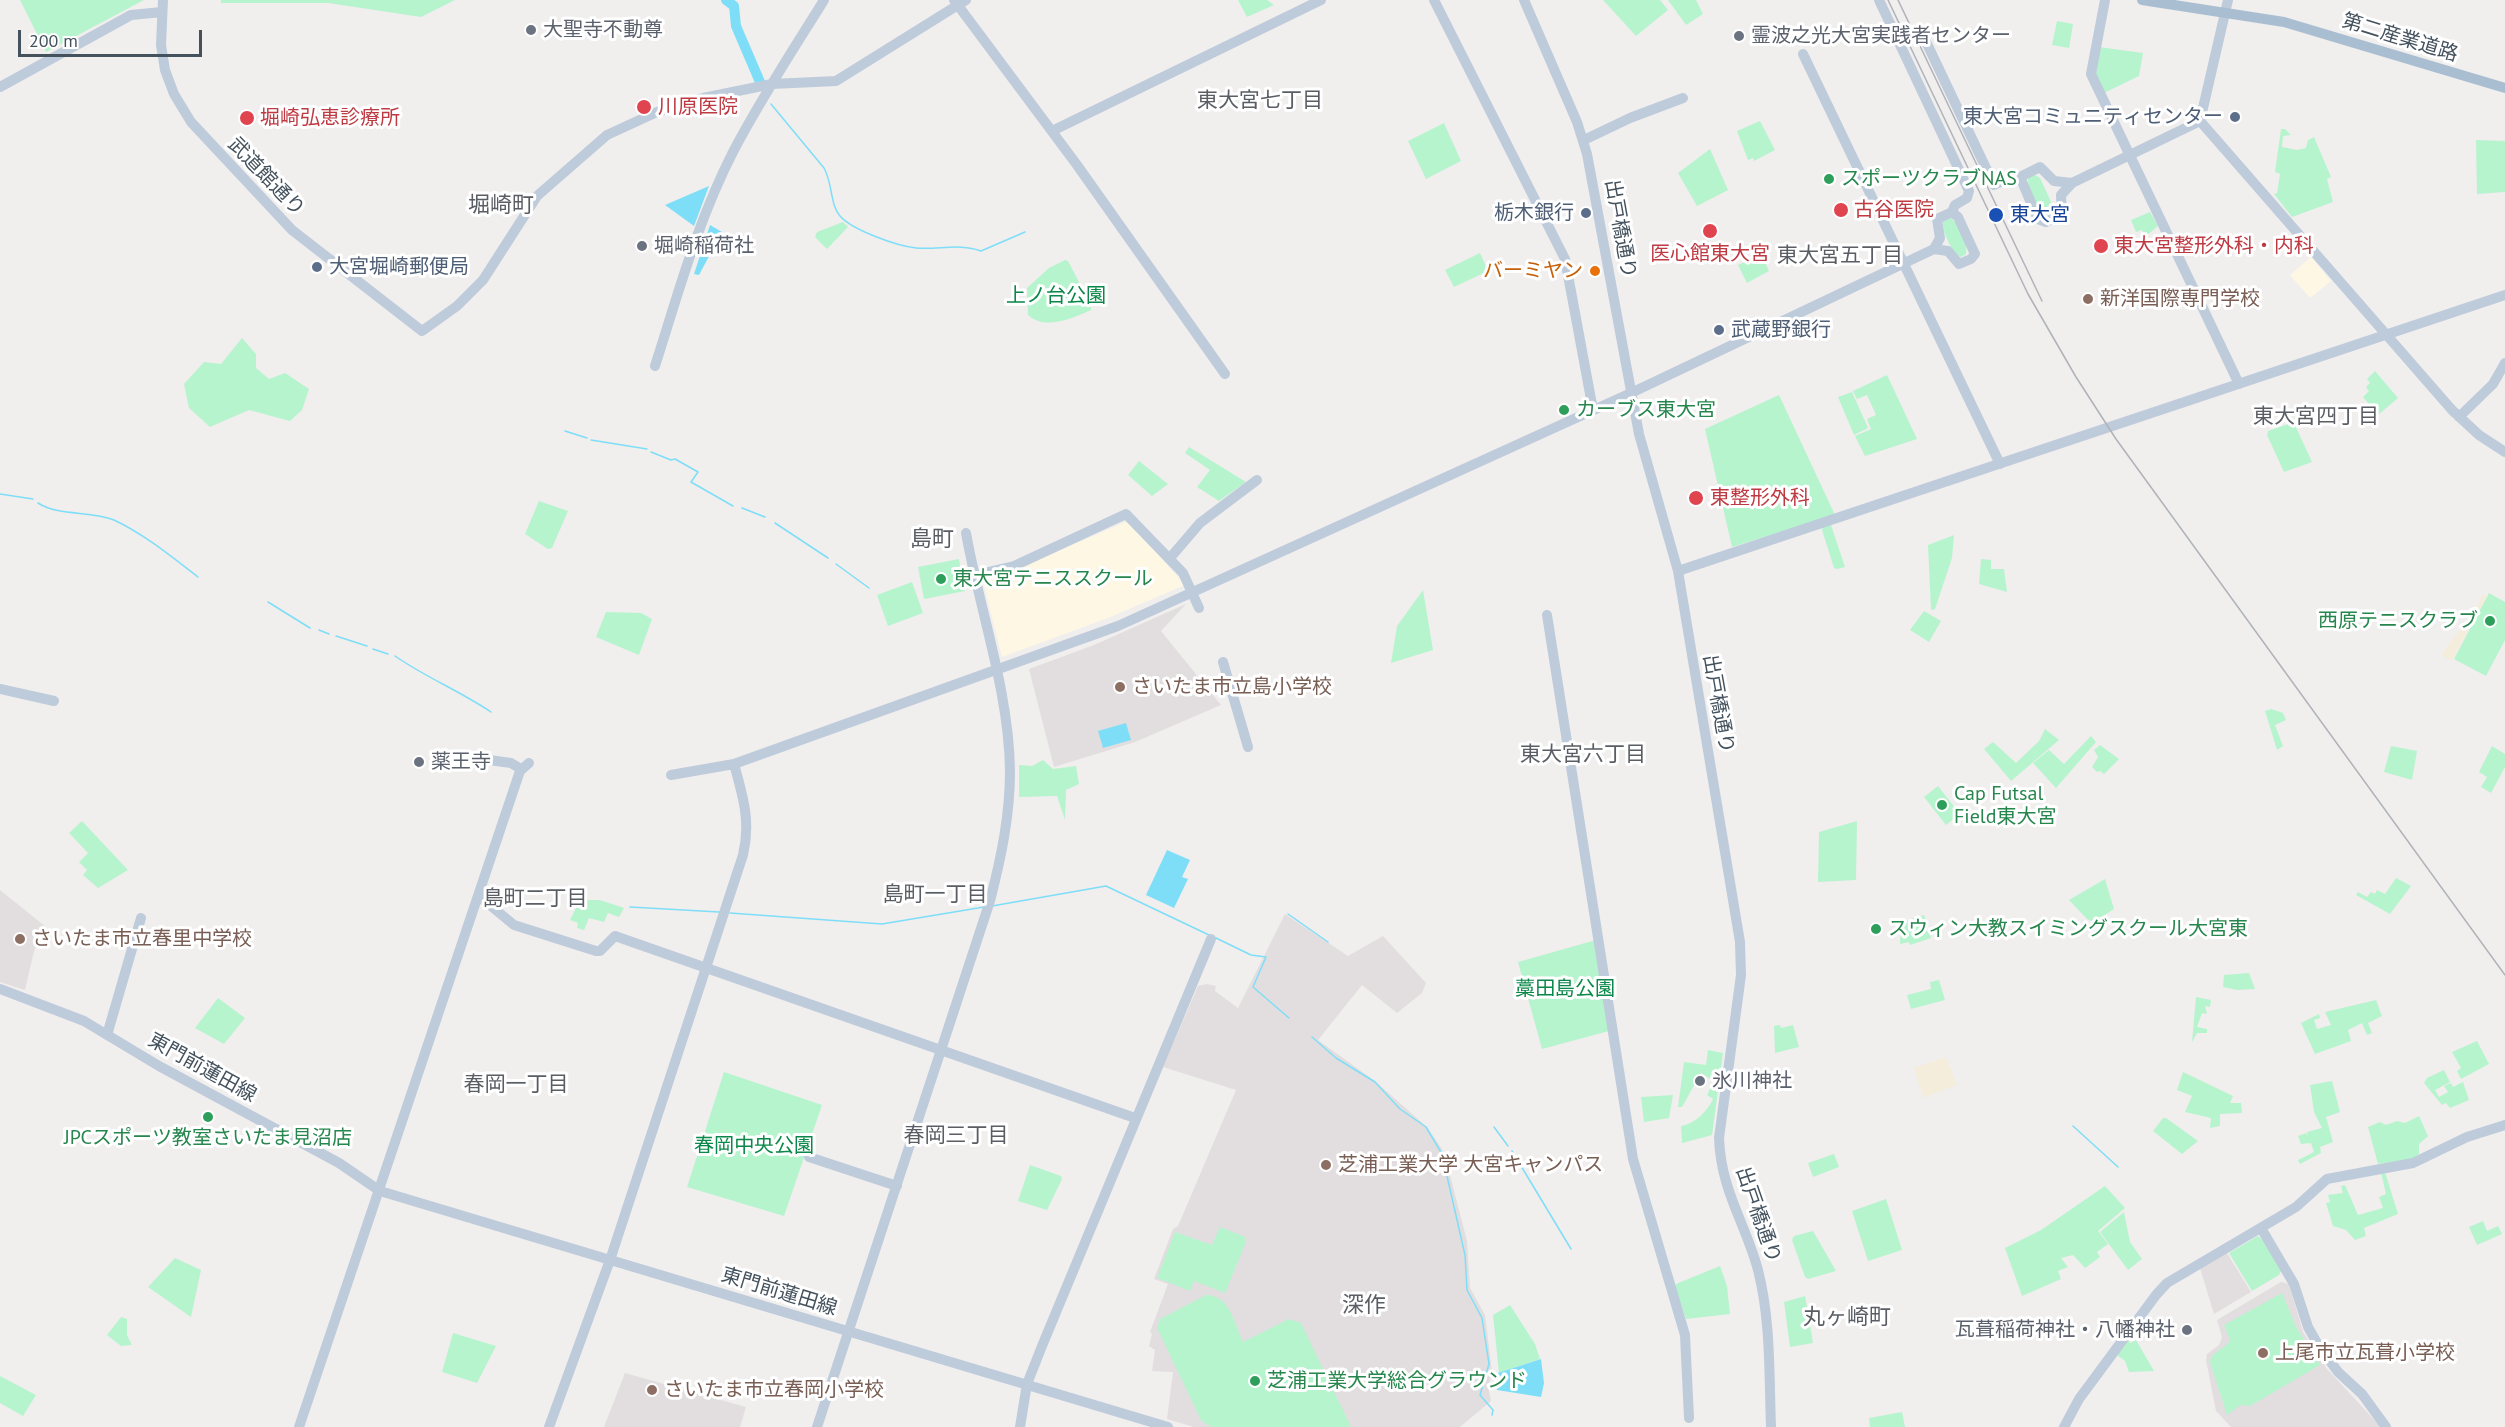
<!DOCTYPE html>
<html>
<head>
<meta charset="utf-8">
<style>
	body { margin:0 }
	#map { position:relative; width:2505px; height:1427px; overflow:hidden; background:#f1eeee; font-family:"PT Sans",sans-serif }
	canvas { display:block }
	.scale { position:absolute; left:18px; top:30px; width:184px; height:27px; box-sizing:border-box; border:3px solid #44525e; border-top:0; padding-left:8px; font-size:18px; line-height:21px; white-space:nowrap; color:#44525e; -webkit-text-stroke:4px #fff; paint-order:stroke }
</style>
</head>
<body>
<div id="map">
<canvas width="2505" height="1427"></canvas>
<div class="scale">200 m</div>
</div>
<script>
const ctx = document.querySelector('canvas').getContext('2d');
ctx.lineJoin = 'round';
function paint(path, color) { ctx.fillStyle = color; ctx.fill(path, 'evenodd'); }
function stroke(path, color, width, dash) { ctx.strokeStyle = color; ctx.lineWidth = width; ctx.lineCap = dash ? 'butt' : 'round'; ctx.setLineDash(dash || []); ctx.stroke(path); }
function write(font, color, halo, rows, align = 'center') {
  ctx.font = font + ' "PT Sans","Noto Sans JP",sans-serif'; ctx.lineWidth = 6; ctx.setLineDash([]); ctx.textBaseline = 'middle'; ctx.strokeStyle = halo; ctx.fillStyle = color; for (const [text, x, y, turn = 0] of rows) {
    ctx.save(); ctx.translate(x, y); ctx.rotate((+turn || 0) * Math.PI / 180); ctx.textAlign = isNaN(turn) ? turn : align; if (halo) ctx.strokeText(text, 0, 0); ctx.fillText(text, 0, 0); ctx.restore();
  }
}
paint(new Path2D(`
	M2311,257L2331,281L2310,298L2290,275Z
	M1128,521L1185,585L1108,618L1002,657L982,578L1010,572Z`), '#fef7e4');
paint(new Path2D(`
	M1186,604L1161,631L1221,705L1135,742L1054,767L1029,669L1094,645Z
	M0,890L46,927L34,951L25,990L0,982Z
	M1285,914L1348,956L1383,936L1426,983L1422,993L1397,1013L1362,985L1318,1040L1375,1081L1427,1127L1444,1152L1467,1241L1470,1288L1485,1315L1492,1372L1488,1387L1491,1401L1460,1427H1194L1167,1419L1173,1372L1152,1371L1155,1350L1149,1346L1152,1334L1150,1332L1168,1284L1154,1279L1173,1229L1178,1226L1236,1090L1163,1067L1198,986L1207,984L1216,986L1215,991L1238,1008Z
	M2227,1253L2251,1292L2214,1314L2200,1268Z
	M2281,1282L2289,1284L2303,1332L2327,1369L2381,1427H2231L2216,1411L2206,1360L2207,1354L2219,1345L2222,1337L2217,1320Z
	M625,1373L746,1407L740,1427H604Z`), '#e2dedf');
paint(new Path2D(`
	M20,0H144L46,52Z
	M221,0H455L421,17L328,3H221Z
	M1238,0H1267L1274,5L1247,17Z
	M1603,0H1660L1668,10L1636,36Z
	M1668,0H1696L1703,14L1686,25Z
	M2057,21L2073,24L2069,48L2052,45Z
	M2099,47L2143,53L2139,76L2104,93L2094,73Z
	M1760,121L1775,150L1754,161L1753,158L1748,160L1737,131Z
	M1444,123L1461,161L1426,179L1408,141Z
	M2281,129H2285L2291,135L2283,136L2282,147L2297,150L2306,148L2308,140L2314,137L2331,177L2327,179L2333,202L2292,217L2274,194L2277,193L2280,174L2275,172Z
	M2476,140L2505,141V192L2477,194Z
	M1710,149L1728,190L1697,206L1678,173Z
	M2035,175L2040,178L2053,206L2054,210L2046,215C2037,211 2027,188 2028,178Z
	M2150,212L2158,226L2145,237L2142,230L2136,232L2131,220Z
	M1949,216C1958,223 1969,243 1966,254L1961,257C1951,252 1942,231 1943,220Z
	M843,222L848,227L827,249L815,237L817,232Z
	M1480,253L1488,271L1454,287L1445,270Z
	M1761,254L1769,271L1747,283L1738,265Z
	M1065,260L1068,261L1091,305V310C1073,318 1045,331 1028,315L1027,288L1049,268Z
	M242,338L256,354V368L269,379L285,373L309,389L302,410L290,421L249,410L210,427L189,408L184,384L204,362L221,364Z
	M2375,371L2398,398L2378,415L2363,397L2369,391L2366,387L2370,383L2367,379Z
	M1887,375L1917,439L1865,456L1855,436L1871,429L1867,419L1876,415L1867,395L1857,399L1853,391Z
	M1852,392L1868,428L1854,435L1838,397Z
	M1779,395L1835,515L1732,547L1705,429Z
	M2291,423L2295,425L2312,462L2284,472L2267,435L2268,431Z
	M1189,447L1246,482L1219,501L1197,487L1210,470L1185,453Z
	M1139,461L1168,484L1152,496L1128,475Z
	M539,501L568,511L552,548L548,549L525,534Z
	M1831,525L1845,567L1837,569L1834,568L1822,530L1823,527Z
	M1954,535L1952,558L1935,609L1931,610L1928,545Z
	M959,559L965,591L924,599L918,567Z
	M1981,559L1991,560V569H2004L2007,592L1979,584Z
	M912,582L923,613L888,626L877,595Z
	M1423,590L1433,650L1391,663L1397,626Z
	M2489,593L2505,602V640L2486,676L2454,659Z
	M1924,611L1941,621L1929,642L1910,630Z
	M606,612L641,613L652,619L639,655L596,637Z
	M2271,709L2283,713L2286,720L2275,725L2283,746L2277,750L2265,711Z
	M2045,729L2059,740L2011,781L1984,749L1993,742L2016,763L2039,741Z
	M2091,736L2096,742L2056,788L2033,763L2049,750L2064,764Z
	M2100,745L2119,759L2104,774L2100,771L2097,772L2092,767L2098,757L2094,750Z
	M2391,746L2417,751L2412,780L2384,772Z
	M2492,746L2505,754V767L2491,793L2481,787L2487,777L2479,772Z
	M1043,760L1053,769L1076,766L1079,784L1066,790L1065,820L1057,796L1019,797V765L1032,766Z
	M1938,786L1960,814L1946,825L1924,797Z
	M82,821L128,870L98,888L83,875L87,870L79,862L88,853L69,833Z
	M1857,821L1856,880L1818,882L1819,832Z
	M2396,878L2411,886L2390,914L2356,895L2358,892L2367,897L2371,892L2375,894L2377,890L2385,894Z
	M2105,879L2114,909L2094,922L2087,919L2069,900Z
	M580,900H600L624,908L619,917L608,913L604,922L589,918L584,930L577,928L578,923L570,920Z
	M1924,915L1931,938L1910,945L1909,942L1900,944L1901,922Z
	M1596,940L1609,1031L1542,1049L1518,962Z
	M2249,973L2255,989L2237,990L2223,987L2224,975Z
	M1939,980L1945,1000L1911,1009L1907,995L1931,989L1930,982Z
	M2196,997L2211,1000L2210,1007L2205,1006L2207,1014L2202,1013L2197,1027L2207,1029V1033H2197L2192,1042Z
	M218,998L245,1018L224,1044L195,1028Z
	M2376,1000L2382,1016L2368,1023L2372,1033L2367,1035L2362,1023L2348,1030L2351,1041L2315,1054L2301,1023L2319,1014L2320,1018L2314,1020L2317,1029L2331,1025L2325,1012Z
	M1780,1025L1781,1028L1793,1025L1799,1047L1775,1053L1774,1026Z
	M2477,1041L2489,1064L2461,1079L2457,1071L2461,1068L2452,1052Z
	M1708,1050L1723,1053L1712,1135L1682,1143L1681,1126C1694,1124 1707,1112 1713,1099L1707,1095L1714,1081L1701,1073L1682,1107H1678L1684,1062L1706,1065Z
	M2444,1070L2450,1082L2435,1090L2439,1097L2448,1092L2444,1086L2451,1083L2453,1087L2463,1082L2469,1100L2450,1108L2446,1103L2442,1105L2424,1083L2427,1078Z
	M724,1072L822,1105L784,1216L687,1187Z
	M2183,1072L2233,1096L2230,1103H2241L2242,1113L2220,1114V1126L2210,1128L2211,1118L2185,1112L2192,1096L2177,1090Z
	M2332,1081L2340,1112L2326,1117L2333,1142L2320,1147L2321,1153L2300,1164L2298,1160L2314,1152L2311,1143L2301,1144L2298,1136L2306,1133L2308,1136L2307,1132L2322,1128L2314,1112L2310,1085Z
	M1673,1095L1669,1118L1644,1122L1641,1097Z
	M2419,1116L2428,1136L2419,1144V1154L2413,1159L2378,1164L2368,1127L2380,1122L2386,1125L2397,1121L2405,1123Z
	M2163,1118H2166L2198,1141L2182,1154L2153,1131Z
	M1834,1154L1839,1167L1813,1177L1808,1163Z
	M1030,1165L1061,1176L1062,1179L1047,1210L1018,1201Z
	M2381,1172H2385L2398,1214L2364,1228L2366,1236L2355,1240L2346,1230L2333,1226L2326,1203L2330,1202L2328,1195L2343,1193L2341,1186L2345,1185L2358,1215L2383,1208L2379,1197L2386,1194Z
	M2105,1186L2125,1208L2098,1231L2108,1244L2097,1252L2100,1257L2085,1268L2073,1255L2061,1258L2068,1267L2058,1271L2061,1279L2022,1296L2005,1248L2041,1230Z
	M1886,1199L1902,1250L1868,1261L1852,1211Z
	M2124,1212L2130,1242L2142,1259L2128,1270L2100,1232Z
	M2483,1221L2487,1231L2498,1226L2502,1234L2477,1245L2469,1227Z
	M1220,1227L1245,1237L1246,1242L1225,1293L1194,1281L1190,1291L1157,1278L1175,1232L1212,1245Z
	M1813,1231L1836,1271L1808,1279L1805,1277L1792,1240L1794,1236Z
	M2258,1236L2263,1240L2281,1271L2279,1275L2252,1291L2229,1253Z
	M175,1258L201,1270L191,1317L148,1287Z
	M1720,1266L1727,1286L1730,1314L1686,1319L1675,1287L1676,1284Z
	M2282,1293L2296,1327L2320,1365L2250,1406L2240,1405L2227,1415L2210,1362C2212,1350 2225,1350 2230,1340L2224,1325Z
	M1206,1295C1230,1295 1234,1323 1243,1342L1289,1319L1301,1323L1351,1427H1211L1201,1420L1157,1328L1160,1319Z
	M1805,1296L1813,1343L1790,1347L1784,1302Z
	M1510,1305L1535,1344L1540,1359L1499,1373L1493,1315Z
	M121,1317L127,1319V1335L132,1345L121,1346L107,1335Z
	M453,1333L496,1346L477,1383L442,1372Z
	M2128,1340L2130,1343L2136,1340L2154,1371L2129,1372L2125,1361L2117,1355Z
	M0,1376L36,1395L23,1416L0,1403Z
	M1902,1412L1905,1427H1870L1869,1418Z`), '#b6f4ce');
paint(new Path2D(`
	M2483,595H2488L2451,661L2441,655L2471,616Z
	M1946,1057L1957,1085L1923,1098L1914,1068Z`), '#f4eddc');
paint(new Path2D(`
	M709,186L694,226L665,205Z
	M710,225L722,232L699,275L694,274Z
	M1126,723L1131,740L1103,748L1098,731Z
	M1167,850L1190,860L1182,877L1188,879L1174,908L1146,895Z
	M1541,1359L1544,1383L1541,1397L1497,1390L1495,1387L1498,1373Z`), '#7edef7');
stroke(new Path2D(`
	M771,104L824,168C833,184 830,205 840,216C852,230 897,246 916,248C938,250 960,243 981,251L1025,232
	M565,431L587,438
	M591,440L647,449
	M651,452L671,460L675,459L698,472L691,482L733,506
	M0,494L33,499
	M38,503C60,517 90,510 114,520C144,534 172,557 198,577
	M742,508L765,517
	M775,523L828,558
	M836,564L869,588
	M268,602L310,628
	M319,630L329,634
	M336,636L367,646
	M373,649L388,654
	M395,656C425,677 460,691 491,712
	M992,906L1106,886L1209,935
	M630,907L719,912
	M730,913L882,924L984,907
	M1288,914L1328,942
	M1216,938L1251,955L1266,957L1253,987L1289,1018
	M1312,1037L1336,1058L1375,1082L1400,1109L1426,1127L1442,1154L1465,1255L1467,1290L1482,1318L1489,1364L1480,1395L1493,1410L1492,1415
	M2073,1126L2118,1167
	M1494,1127L1508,1146
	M1512,1151L1571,1249`), '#7edef7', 1.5);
stroke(new Path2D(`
	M726,0L734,6L736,26L760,82`), '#7edef7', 10);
stroke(new Path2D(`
	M163,0L161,45L165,70L174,94L191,122L292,230L422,331L457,306L483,280L537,196L607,135L657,112L703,98L772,84L836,81L966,0
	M954,0L1077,165L1225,374
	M1434,0L1565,259L1593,410
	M1524,0L1577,122L1587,154L1639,434L1678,571L1740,942L1741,975L1719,1138C1721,1191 1745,1222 1758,1270C1771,1321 1769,1375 1771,1427
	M1879,0L1969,191L1967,198L1955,205L1952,212
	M2105,0L2091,74L2239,384
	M1920,29L1994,185L2014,176L2020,177
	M1803,54L2000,464
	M0,87L131,15L162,12
	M2200,121L2452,410L2479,435L2505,452
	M2200,121L2228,0
	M1052,131L1321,0
	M1584,140L1630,118L1683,98
	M2072,183L2054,181L2040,167L2020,177L2038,219L2046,222L2062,214L2061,195L2072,183L2200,121
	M655,366C678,294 698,220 733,152C760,100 793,50 824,0
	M2459,417L2493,384L2505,363
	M1170,558L1200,523L1257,480
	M1678,571L2505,295
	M975,575L1014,566L1126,514L1183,573L1199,608
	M1547,615L1633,1159L1685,1335L1689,1418
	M1223,662L1248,747
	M0,689L54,701
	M467,757L511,763L521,769
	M671,775L734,764L1118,626L1631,393L1934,249L1948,251L1959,264L1971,259L1975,254L1958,217L1952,212L1937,219L1940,238L1934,249
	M479,896L514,925L596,951H600L615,936L1135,1118
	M0,989L84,1021L159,1066L339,1163L380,1191L1168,1427
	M107,1035L141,918
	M809,1157L897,1186
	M2261,1228L2294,1284L2308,1327L2317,1343L2338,1372L2362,1394L2386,1427
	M299,1427L520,771L529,763
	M549,1427L610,1260L743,855C751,822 743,796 734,764
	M817,1427L990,901C1001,858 1010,816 1010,771C1009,691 980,612 966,533
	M1020,1427L1027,1384L1042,1346L1211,939
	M2064,1427L2079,1399L2156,1295L2167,1283L2296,1207L2327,1179L2413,1163L2467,1137L2505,1125`), '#becbda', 10);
stroke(new Path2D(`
	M2142,0L2284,22L2505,88`), '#aabed1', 10);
stroke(new Path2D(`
	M1888,0L2028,294L2076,377L2116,439L2505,975
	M1898,0L2042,301`), '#afb3b9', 1.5);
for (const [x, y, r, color] of [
	[531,30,6,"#6b7280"],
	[1739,36,6,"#6b7280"],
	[644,107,8,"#e0444e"],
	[2235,117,6,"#5c6f8a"],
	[247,118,8,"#e0444e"],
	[1829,179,6,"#2e9e5b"],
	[1841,210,8,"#e0444e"],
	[1586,213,6,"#5c6f8a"],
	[1996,215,8,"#1a4fb4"],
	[1710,231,8,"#e0444e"],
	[642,246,6,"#6b7280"],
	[2101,246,8,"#e0444e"],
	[317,267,6,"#5c6f8a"],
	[1595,271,6,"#e8710a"],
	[2088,299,6,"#8d6e63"],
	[1719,330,6,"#5c6f8a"],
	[1564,410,6,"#2e9e5b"],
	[1696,498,8,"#e0444e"],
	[941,579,6,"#2e9e5b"],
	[2490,621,6,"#2e9e5b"],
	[1120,687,6,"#8d6e63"],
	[419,762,6,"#6b7280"],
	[1942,805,6,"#2e9e5b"],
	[1876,929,6,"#2e9e5b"],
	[20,939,6,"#8d6e63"],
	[1700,1081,6,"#6b7280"],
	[208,1117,6,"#2e9e5b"],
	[1326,1165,6,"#8d6e63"],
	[2187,1330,6,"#6b7280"],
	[2263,1353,6,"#8d6e63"],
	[1255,1381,6,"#2e9e5b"],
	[652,1390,6,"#8d6e63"]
]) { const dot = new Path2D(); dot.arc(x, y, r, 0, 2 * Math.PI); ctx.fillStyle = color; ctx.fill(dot); stroke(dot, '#fff', 2); }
write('20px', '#5b616d', '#fff', [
	["大聖寺不動尊",543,30],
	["霊波之光大宮実践者センター",1751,36],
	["堀崎稲荷社",654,246],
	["薬王寺",431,762],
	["氷川神社",1712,1081],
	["瓦葺稲荷神社・八幡神社",2175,1330,"right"]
], 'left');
write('20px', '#44525e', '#fff', [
	["第二産業道路",2400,38,17],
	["武道館通り",266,177,46],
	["出戸橋通り",1620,229,80],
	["出戸橋通り",1718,704,80],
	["東門前蓮田線",202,1068,29],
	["出戸橋通り",1758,1215,71],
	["東門前蓮田線",779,1292,17]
]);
write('20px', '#be3a42', '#fff', [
	["川原医院",658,107],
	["堀崎弘恵診療所",260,118],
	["古谷医院",1854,210],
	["東大宮整形外科・内科",2114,246],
	["医心館東大宮",1710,254,"center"],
	["東整形外科",1710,498]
], 'left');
write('20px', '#4e5e75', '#fff', [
	["東大宮コミュニティセンター",2223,117],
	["栃木銀行",1574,213],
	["大宮堀崎郵便局",329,267,"left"],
	["武蔵野銀行",1731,330,"left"]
], 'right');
write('20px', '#27864d', '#fff', [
	["スポーツクラブNAS",1841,179],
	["カーブス東大宮",1576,410],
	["東大宮テニススクール",953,579],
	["西原テニスクラブ",2478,621,"right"],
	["Cap Futsal",1954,794],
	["Field東大宮",1954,817],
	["スウィン大教スイミングスクール大宮東",1888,929],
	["JPCスポーツ教室さいたま見沼店",208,1138,"center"],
	["芝浦工業大学総合グラウンド",1267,1381]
], 'left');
write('20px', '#164399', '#fff', [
	["東大宮",2010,215]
], 'left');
write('20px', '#c56008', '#fff', [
	["バーミヤン",1583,271]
], 'right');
write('20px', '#0b8849', '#fff', [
	["上ノ台公園",1056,296],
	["藁田島公園",1565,989],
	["春岡中央公園",754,1146]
]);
write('20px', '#785e54', '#fff', [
	["新洋国際専門学校",2100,299],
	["さいたま市立島小学校",1132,687],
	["さいたま市立春里中学校",32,939],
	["芝浦工業大学 大宮キャンパス",1338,1165],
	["上尾市立瓦葺小学校",2275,1353],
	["さいたま市立春岡小学校",664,1390]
], 'left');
write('21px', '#5a5e64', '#fff', [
	["東大宮七丁目",1260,101],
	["東大宮五丁目",1840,256],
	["東大宮四丁目",2316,417],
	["東大宮六丁目",1583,755],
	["島町一丁目",935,895],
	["島町二丁目",535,899],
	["春岡一丁目",516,1085],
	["春岡三丁目",956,1136]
]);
write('22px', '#5a5e64', '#fff', [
	["堀崎町",501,206],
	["島町",932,540],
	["深作",1364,1306],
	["丸ヶ崎町",1847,1318]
]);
</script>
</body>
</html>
